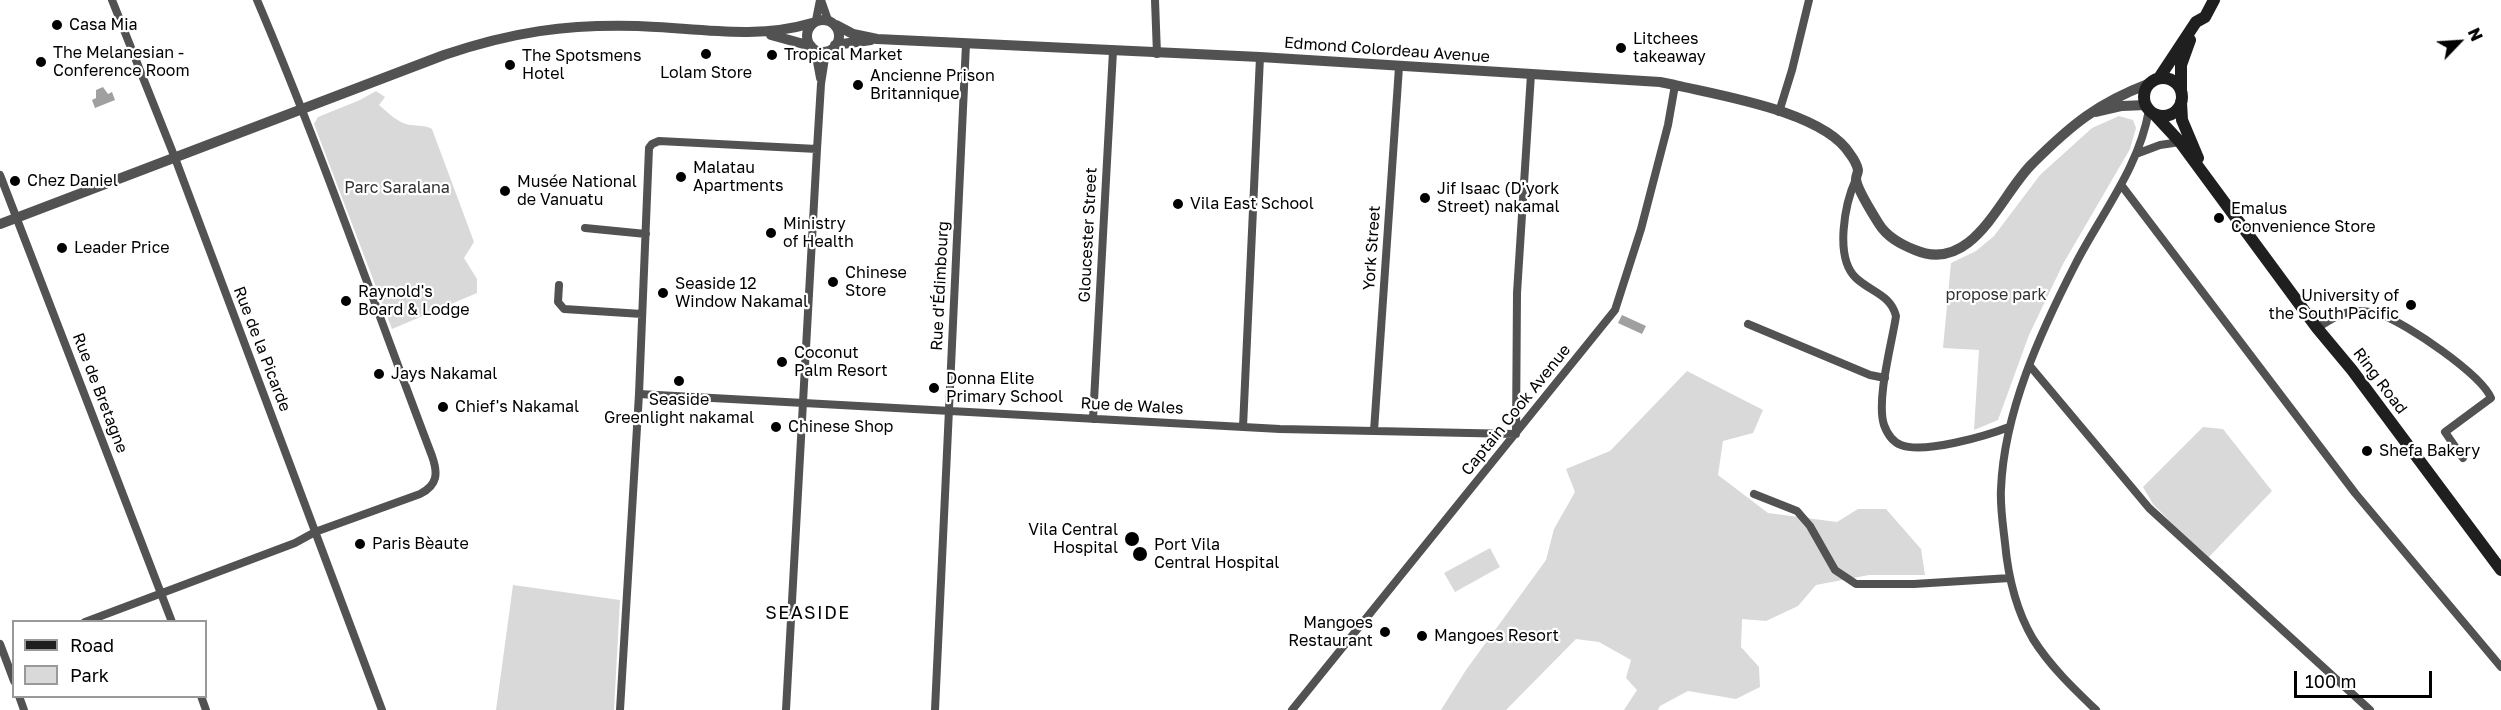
<!DOCTYPE html>
<html>
<head>
<meta charset="utf-8">
<style>
	body { margin:0 }
	#map { position:relative; width:2501px; height:710px; overflow:hidden; background:#fff; font-family:"Golos Text",sans-serif }
	canvas { display:block }
	.legend { position:absolute; left:12px; top:620px; width:195px; height:78px; box-sizing:border-box; background:#fff; border:2px solid #999; margin:0; padding:8px 10px; list-style:none; font-size:18px; color:#000 }
	.legend li { display:flex; align-items:center; gap:12px; height:30px }
	.legend b { width:30px; border:2px solid #999 }
	.north { position:absolute; left:2429px; top:12px; width:60px; height:60px; -webkit-text-stroke:4px #fff; paint-order:stroke; rotate:65deg; font-size:16px; font-weight:700; line-height:24px; text-align:center; color:#000 }
	.north::after { content:''; display:block; margin:auto; width:21px; height:27px; background:#000; clip-path:polygon(50% 0,100% 100%,50% 72%,0 100%) }
	.scale { position:absolute; left:2294px; top:671px; width:138px; height:27px; box-sizing:border-box; border:3px solid #000; border-top:0; padding-left:8px; font-size:18px; line-height:21px; white-space:nowrap; color:#000; -webkit-text-stroke:4px #fff; paint-order:stroke }
</style>
</head>
<body>
<div id="map">
<canvas width="2501" height="710"></canvas>
<ul class="legend">
<li><b style="height:8px;background:#1f1f1f"></b>Road</li>
<li><b style="height:16px;background:#d9d9d9"></b>Park</li>
</ul>
<div class="north">N</div>
<div class="scale">100 m</div>
</div>
<script>
const ctx = document.querySelector('canvas').getContext('2d');
ctx.lineJoin = 'round';
function paint(path, color) { ctx.fillStyle = color; ctx.fill(path, 'evenodd'); }
function stroke(path, color, width, dash) { ctx.strokeStyle = color; ctx.lineWidth = width; ctx.lineCap = dash ? 'butt' : 'round'; ctx.setLineDash(dash || []); ctx.stroke(path); }
function write(font, color, halo, rows, align = 'center') {
  ctx.font = font + ' "Golos Text",sans-serif'; ctx.lineWidth = 4.5; ctx.setLineDash([]); ctx.textBaseline = 'middle'; ctx.strokeStyle = halo; ctx.fillStyle = color; for (const [text, x, y, turn = 0] of rows) {
    ctx.save(); ctx.translate(x, y); ctx.rotate((+turn || 0) * Math.PI / 180); ctx.textAlign = isNaN(turn) ? turn : align; if (halo) ctx.strokeText(text, 0, 0); ctx.fillText(text, 0, 0); ctx.restore();
  }
}
paint(new Path2D(`
	M376,91L385,97L379,105C386,111 394,119 403,123C413,127 424,124 432,129L474,242L464,258L477,279V293L392,329L314,124L318,117L360,100Z
	M2119,116L2133,120L2136,128L2130,149L2063,264L2029,335L1998,420L1974,430L1979,350L1943,348L1951,263L1976,251L1994,236L2040,175L2092,128Z
	M1687,371L1763,410L1753,433L1723,441L1718,475L1768,513L1837,522L1858,509H1886L1921,549L1925,575H1869L1816,585L1798,606L1766,621L1742,619L1741,647L1759,667L1760,687L1736,699L1688,691L1660,706L1658,710H1624L1637,690L1626,678L1631,660L1599,642L1576,639L1506,710H1441L1466,670L1546,560L1554,529L1575,492L1566,469L1610,451Z
	M2203,427L2223,429L2272,491L2207,559L2153,504L2143,487Z
	M1490,548L1500,567L1455,592L1444,573Z
	M513,585L620,600L614,710H496Z`), '#d9d9d9');
paint(new Path2D(`
	M103,87L108,94L112,92L115,100L95,108L92,100L96,98V90Z
	M1622,315L1646,326L1642,334L1618,323Z`), '#a0a0a0');
stroke(new Path2D(`
	M112,0L175,158L382,710
	M821,0L828,20
	M1155,0L1157,54
	M816,20L820,0
	M815,51L820,78
	M1779,112L1792,70L1809,0
	M2136,154L2160,145L2180,142
	M0,175L172,622
	M1856,179C1845,203 1834,257 1856,278C1871,292 1891,295 1896,316C1892,343 1876,400 1884,425C1887,433 1893,442 1901,445C1924,454 1986,436 2009,427
	M2122,186L2355,493L2501,667
	M585,228L646,234
	M559,285L558,302L564,309L642,314
	M1748,324L1870,375L1885,378
	M2317,328C2328,321 2342,312 2355,311C2363,311 2375,312 2382,315C2407,324 2481,374 2491,398L2445,432L2463,458
	M2030,366L2149,508L2370,710
	M639,394L1280,429L1516,434
	M1093,419L1113,51
	M1243,427L1260,57
	M1374,431L1399,67
	M1516,433L1517,293L1531,74
	M1754,494L1797,511L1810,526L1835,570L1856,584H1914L2010,578
	M85,622L295,543L315,532L420,494C438,485 438,473 432,456C374,304 321,150 257,0
	M0,644L14,681
	M19,696L24,710
	M201,696L206,710
	M620,710L639,394L649,148L652,144L659,141L817,149
	M786,710L817,149L821,84L826,52
	M935,710L966,44
	M1292,710L1615,310L1641,229L1668,125L1675,85
	M2096,710C2073,688 2050,666 2033,639C2016,610 2008,576 2005,543C2003,525 2000,507 2001,489C2004,412 2040,333 2075,265C2101,214 2139,168 2149,110`), '#525252', 8);
stroke(new Path2D(`
	M807 36a16 16 0 1 1 32 0a16 16 0 1 1-32 0Z
	M836,25L853,34L877,39L1260,57L1660,82L1675,85C1722,96 1824,112 1850,154C1853,158 1857,165 1858,170C1858,173 1856,176 1856,179C1857,190 1873,214 1879,224C1887,237 1900,244 1915,250C1974,275 2001,193 2033,163C2071,125 2098,103 2148,84
	M771,35L811,46
	M835,45L871,40
	M2096,112L2122,106L2146,105
	M0,224L444,55C512,32 566,24 638,26C696,28 756,40 812,23`), '#525252', 10);
stroke(new Path2D(`
	M2159,78L2196,22L2205,17L2214,0
	M2144 97a19 19 0 1 1 38 0a19 19 0 1 1-38 0Z
	M2181,91V65L2190,40
	M2181,102L2182,120L2198,158
	M2154,114L2180,142L2317,328L2352,370L2501,570`), '#1f1f1f', 12);
for (const [x, y, r, color] of [
	[57,25,6,"#000"],
	[1621,48,6,"#000"],
	[706,54,6,"#000"],
	[772,55,6,"#000"],
	[41,62,6,"#000"],
	[510,65,6,"#000"],
	[858,85,6,"#000"],
	[681,177,6,"#000"],
	[15,181,6,"#000"],
	[505,191,6,"#000"],
	[1425,198,6,"#000"],
	[1178,204,6,"#000"],
	[2219,218,6,"#000"],
	[771,233,6,"#000"],
	[62,248,6,"#000"],
	[833,282,6,"#000"],
	[663,293,6,"#000"],
	[346,301,6,"#000"],
	[2411,305,6,"#000"],
	[782,362,6,"#000"],
	[379,374,6,"#000"],
	[679,381,6,"#000"],
	[934,388,6,"#000"],
	[443,407,6,"#000"],
	[776,427,6,"#000"],
	[2367,451,6,"#000"],
	[1132,539,8,"#000"],
	[360,544,6,"#000"],
	[1140,554,8,"#000"],
	[1385,632,6,"#000"],
	[1422,636,6,"#000"]
]) { const dot = new Path2D(); dot.arc(x, y, r, 0, 2 * Math.PI); ctx.fillStyle = color; ctx.fill(dot); stroke(dot, '#fff', 2); }
write('16px', '#000', '#fff', [
	["Casa Mia",69,25],
	["Litchees",1633,39],
	["takeaway",1633,57],
	["The Melanesian -",53,53],
	["Conference Room",53,71],
	["Tropical Market",784,55],
	["The Spotsmens",522,56],
	["Hotel",522,74],
	["Lolam Store",706,73,"center"],
	["Ancienne Prison",870,76],
	["Britannique",870,94],
	["Malatau",693,168],
	["Apartments",693,186],
	["Chez Daniel",27,181],
	["Musée National",517,182],
	["de Vanuatu",517,200],
	["Jif Isaac (D'york",1437,189],
	["Street) nakamal",1437,207],
	["Vila East School",1190,204],
	["Emalus",2231,209],
	["Convenience Store",2231,227],
	["Ministry",783,224],
	["of Health",783,242],
	["Leader Price",74,248],
	["Chinese",845,273],
	["Store",845,291],
	["Seaside 12",675,284],
	["Window Nakamal",675,302],
	["Raynold's",358,292],
	["Board & Lodge",358,310],
	["University of",2399,296,"right"],
	["the South Pacific",2399,314,"right"],
	["Coconut",794,353],
	["Palm Resort",794,371],
	["Jays Nakamal",391,374],
	["Donna Elite",946,379],
	["Primary School",946,397],
	["Seaside",679,400,"center"],
	["Greenlight nakamal",679,418,"center"],
	["Chief's Nakamal",455,407],
	["Chinese Shop",788,427],
	["Shefa Bakery",2379,451],
	["Vila Central",1118,530,"right"],
	["Hospital",1118,548,"right"],
	["Paris Bèaute",372,544],
	["Port Vila",1154,545],
	["Central Hospital",1154,563],
	["Mangoes",1373,623,"right"],
	["Restaurant",1373,641,"right"],
	["Mangoes Resort",1434,636]
], 'left');
write('16px', '#000', '#fff', [
	["Edmond Colordeau Avenue",1387,50,4],
	["Gloucester Street",1088,235,-87],
	["York Street",1372,248,-86],
	["Rue d'Édimbourg",940,286,-87],
	["Rue de la Picarde",262,349,69],
	["Ring Road",2380,381,53],
	["Rue de Bretagne",100,393,69],
	["Rue de Wales",1132,406,3],
	["Captain Cook Avenue",1516,410,-51]
]);
write('16px', '#303030', '#fff', [
	["Parc Saralana",397,188],
	["propose park",1996,295]
]);
ctx.letterSpacing = '1.5px';
write('18px', '#000', '#fff', [
	["SEASIDE",808,613]
]);
ctx.letterSpacing = '0px';
</script>
</body>
</html>
